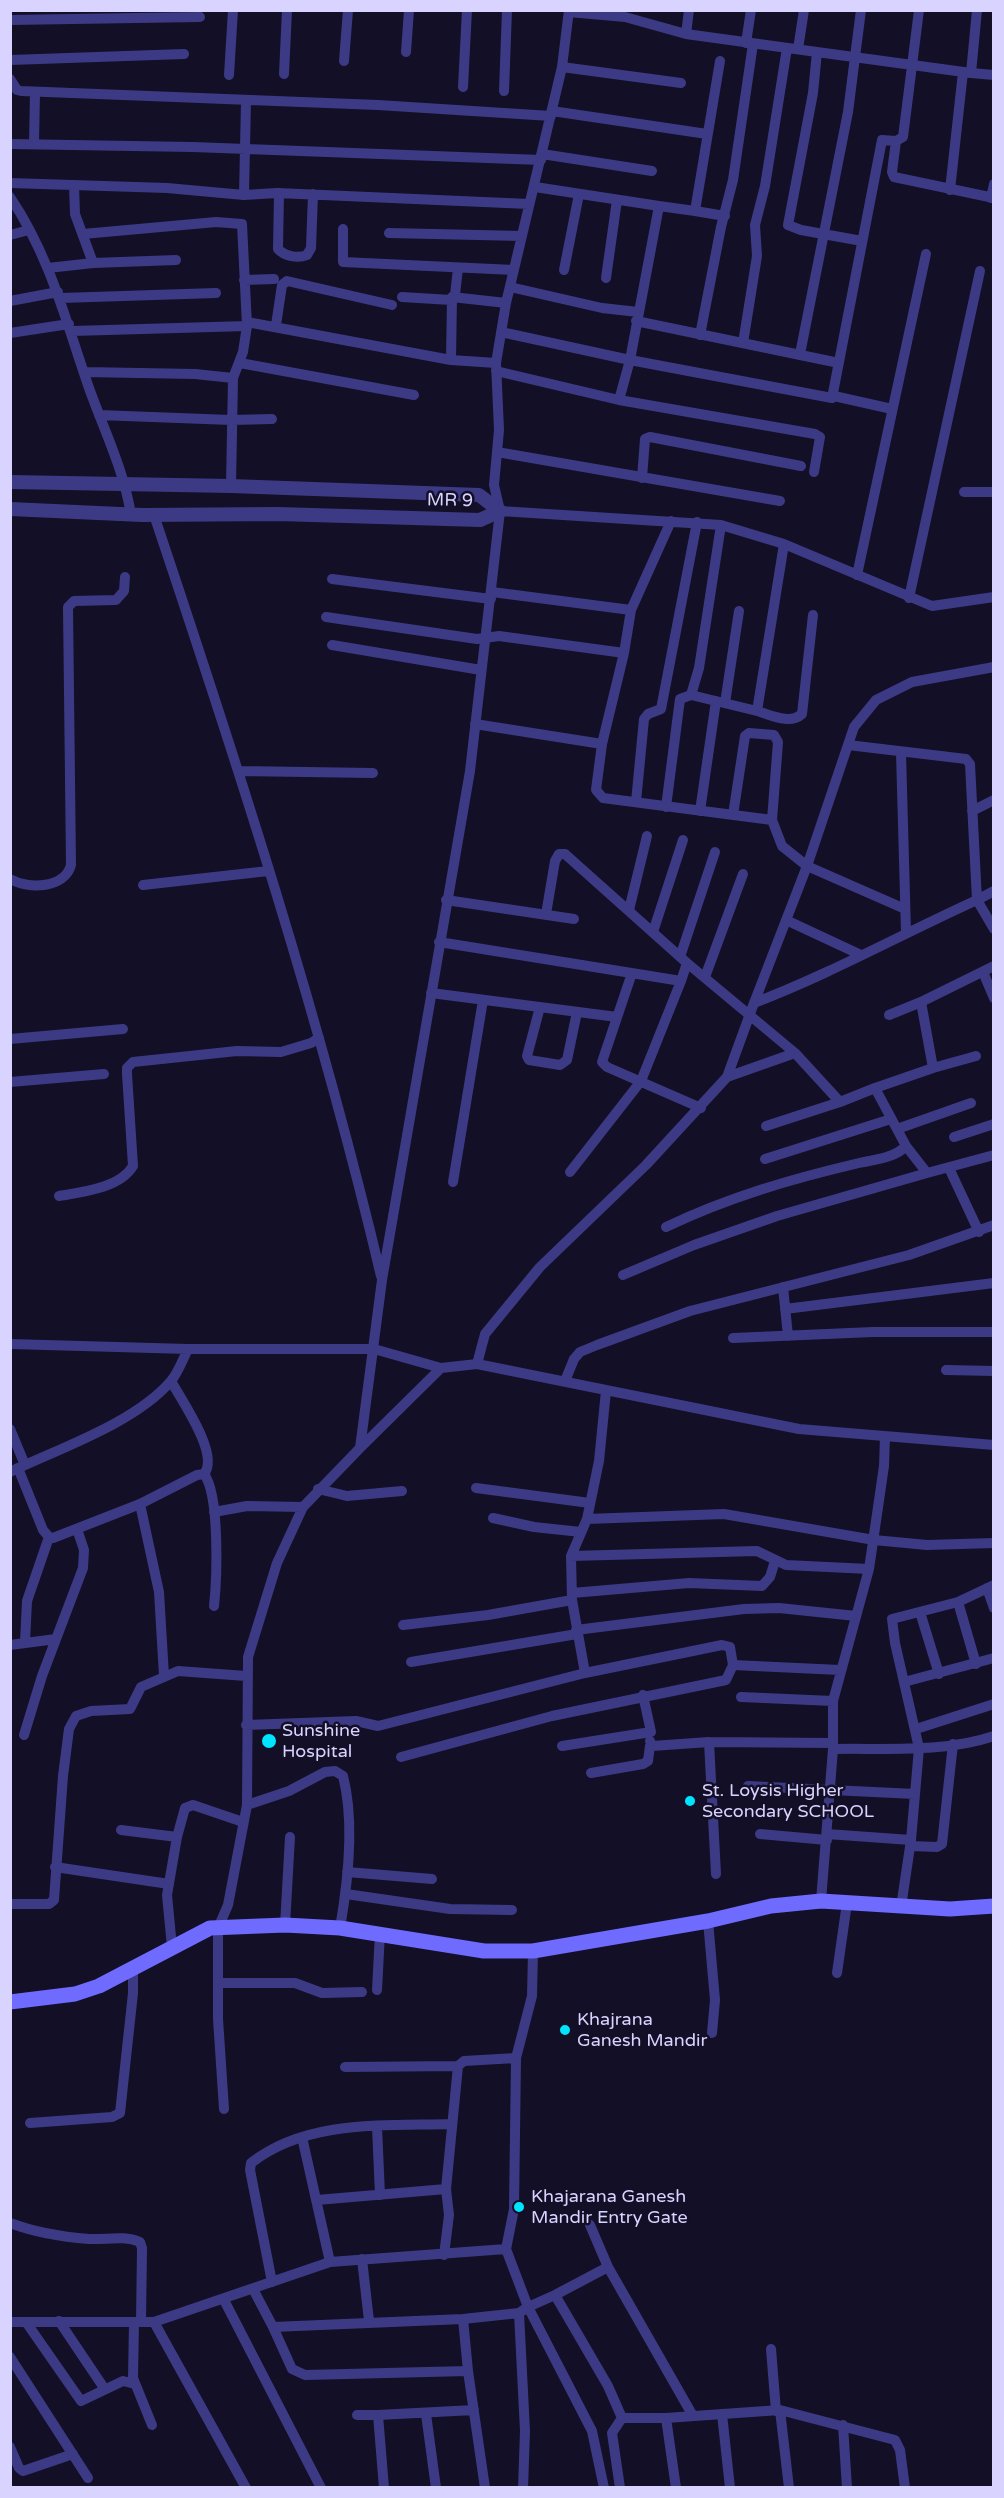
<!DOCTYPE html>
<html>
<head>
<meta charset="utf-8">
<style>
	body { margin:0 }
	#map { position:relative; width:1004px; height:2498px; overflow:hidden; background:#130f26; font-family:"Varela Round",sans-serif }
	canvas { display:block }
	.frame { position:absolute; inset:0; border:12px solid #d9d4ff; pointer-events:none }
</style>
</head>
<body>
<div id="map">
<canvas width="1004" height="2498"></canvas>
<div class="frame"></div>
</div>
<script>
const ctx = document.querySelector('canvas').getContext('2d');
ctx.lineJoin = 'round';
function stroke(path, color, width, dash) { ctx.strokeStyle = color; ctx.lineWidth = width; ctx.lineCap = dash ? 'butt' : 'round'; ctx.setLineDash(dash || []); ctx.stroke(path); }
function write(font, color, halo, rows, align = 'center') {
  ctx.font = font + ' "Varela Round",sans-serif'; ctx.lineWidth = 5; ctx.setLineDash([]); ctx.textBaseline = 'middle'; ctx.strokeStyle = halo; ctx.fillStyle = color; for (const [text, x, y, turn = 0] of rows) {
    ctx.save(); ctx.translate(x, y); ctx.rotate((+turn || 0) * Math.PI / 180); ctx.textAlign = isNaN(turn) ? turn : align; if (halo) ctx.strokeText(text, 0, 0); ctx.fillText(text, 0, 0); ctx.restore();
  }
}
stroke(new Path2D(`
	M569,10L562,67L506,303L496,363L499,430L494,485L500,511L470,771L382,1280L360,1448L441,1368L477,1364L485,1334L540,1267L646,1165L727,1077L795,1053L840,1102L875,1088L906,1146L927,1173L994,1155
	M569,12L625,17L686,34L817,52L813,93L788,225L801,230L862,241
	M10,20L200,17
	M686,34L689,10
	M746,43L751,10
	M798,49L804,10
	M406,52L409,10
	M817,52L971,73L977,10
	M10,60L184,54
	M344,61L348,10
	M562,67L681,83
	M971,73L994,75
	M284,74L287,10
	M229,75L233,10
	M10,79L17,90L21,91L378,105L551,116
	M463,87L467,10
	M504,91L507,10
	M552,111L707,134
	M896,141L903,137L919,10
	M10,144L193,147L541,160
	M34,144L35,92
	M542,154L652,171
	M10,183L167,188L244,195L277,193L529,204
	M74,185L75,214L93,263
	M950,190L963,72
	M279,193L278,249C284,256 298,259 307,255L311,248L313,194
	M244,195L246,101
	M10,197C50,256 66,322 89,388C104,430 124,470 131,515
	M991,198L994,184
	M659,206L695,211L720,61
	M695,211L725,216
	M343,229V262L514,270
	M389,233L522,236
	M83,234L216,222L242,224L247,326L243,352L233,378L231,486
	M10,235L29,230
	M48,268L93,263L176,260
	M564,270L579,194
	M606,278L617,200
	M244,280L274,279
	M510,287L602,308L638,312
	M455,295L458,268
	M402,297L451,300
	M61,298L216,293
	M10,301L58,292
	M636,321L839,363
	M247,322L451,360L496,363
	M276,325L282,285L287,281L392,305
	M72,331L247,326
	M501,332L630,360L659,206L535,187
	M10,333L69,324
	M700,335L721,227L733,180L753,44
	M743,343L757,256L755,225L765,186L787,48
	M800,354L848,112L861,10
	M451,360L452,297L506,303
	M240,363L414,395
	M496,371L619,400L815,434L820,437L814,472
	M84,372L195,374L233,378
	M834,396L892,409
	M619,400L630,360L832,398L882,140L896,141L892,172L894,177L994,198
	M99,415L231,420L272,419
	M497,452L780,501
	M642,478L645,439L650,437L801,466
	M964,492H994
	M500,511L721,525L784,544L932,606L994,597
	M154,515C238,766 320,1018 381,1276
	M857,575L926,254
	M332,579L491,599
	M492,592L631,610
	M909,598L980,271
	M326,617L477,639L499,636L624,653L631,610L671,521
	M332,645L481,670
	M691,695L757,711L784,544
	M725,703L739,611
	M757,711C771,715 790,725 802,714L813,615
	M475,724L602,744L596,790L603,798L772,820
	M602,744L624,653
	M848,745L966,759L970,764L977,900L994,891
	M901,753L906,932
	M238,771L373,773
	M636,802L644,719L648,714L661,709L697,522
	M666,807L680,699L691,695L699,668L721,525
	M700,811L716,701
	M972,811L994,800
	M733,815L745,736L749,733L774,735L778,742L772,820L782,846L807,866L905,909
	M10,879C29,890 65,888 71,865L68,607L74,601L116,600L124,591L125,577
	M143,885L268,871
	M446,900L574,919
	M629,910L647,836
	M546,914L555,861L559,854H565L687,963L795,1053
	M786,920L861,955
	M653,932L683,840
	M439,942L681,981L687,963
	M680,957L715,852
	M983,972L994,998
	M632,973L602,1062L607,1067L701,1108
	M705,977L743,874
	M431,993L617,1017
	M754,1003L807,866L854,727L876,700L912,682L994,667
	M540,1007L527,1056L529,1060L560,1065L567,1060L577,1012
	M889,1015L921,1002
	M10,1039L123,1029
	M933,1068L976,1056
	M727,1077L754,1003C830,974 902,934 977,900L994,929
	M10,1082L104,1074
	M875,1088L933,1068L921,1002L994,966
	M766,1126L840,1102
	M897,1129L971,1103
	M954,1137L994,1124
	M765,1159L891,1119
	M949,1168L979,1232
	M570,1172L641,1081L681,981
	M453,1182L483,1000
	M59,1196C83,1192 120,1188 133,1166L127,1074V1068L133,1062L237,1051L281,1052L311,1043L319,1038
	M666,1227C729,1197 791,1179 859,1163C873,1160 895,1158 906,1146
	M623,1275L694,1245L777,1216L927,1173
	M783,1287L788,1336
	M785,1309L994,1283
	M733,1338L873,1332H994
	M10,1344L188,1349
	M477,1364L799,1429L994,1445
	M946,1370L994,1371
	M171,1381C182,1401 220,1455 204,1474
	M565,1381L574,1359L580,1352L597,1345L690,1311L909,1255L994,1225
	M10,1429L25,1465
	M18,1468L43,1530L49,1537L53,1538L140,1504L197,1475L204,1474C220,1495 217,1579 214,1606
	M10,1472C60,1448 135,1423 171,1381C178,1373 183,1359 188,1349H374L441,1368
	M476,1488L590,1503
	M318,1489L347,1496L402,1491
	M140,1504L159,1592L164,1676
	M214,1512L247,1506L303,1507
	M493,1518L534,1527L581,1532
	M587,1519L724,1514L874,1540L927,1545L994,1543
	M571,1556L757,1551L786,1565L869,1569
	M987,1588L994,1608
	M572,1593L689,1583L762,1586L770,1577L775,1561
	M958,1602L976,1664
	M920,1612L939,1674
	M403,1625L488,1615L572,1600
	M576,1630L744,1609L779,1608L856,1616
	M25,1642L27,1601L49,1537
	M10,1645L56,1639
	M411,1662L577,1634
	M585,1673L722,1645L730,1647L733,1665
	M904,1682L994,1658
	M741,1697L833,1701
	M246,1725L356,1721L378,1726L585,1673L572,1600L571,1556L587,1519L599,1461L606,1391
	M916,1729L994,1704
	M24,1735L42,1676L83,1568L84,1550L77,1529
	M650,1741L652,1746L709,1742
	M562,1746L651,1732L643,1695
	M833,1749C886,1748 944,1753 994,1736
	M401,1757L552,1716L726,1680L733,1665L840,1670
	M591,1773L643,1764L648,1761L650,1746
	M748,1786L915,1794
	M247,1805L289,1791L325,1772L335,1771L343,1776C355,1822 348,1882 340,1928
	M121,1830L177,1837
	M760,1834L827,1840
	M827,1834L911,1840
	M910,1846L937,1847L942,1844L953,1744
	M55,1867L169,1884
	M347,1872L432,1879
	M716,1874L709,1742L833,1743
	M346,1894L450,1909L512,1910
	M821,1901L833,1749V1701L869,1569L884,1466L885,1437
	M10,1904H49L54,1900L63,1776L69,1729L76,1716L91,1711L130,1709L141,1687L178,1671L246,1676
	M901,1907L911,1840L919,1748L895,1643L892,1619L958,1602L994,1585
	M708,1921L715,2000L712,2033
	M285,1925L290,1837
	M172,1947L167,1895L177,1837L185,1808L193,1805L243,1822
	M837,1973L847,1903
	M220,1983H295L322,1993L362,1992
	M377,1990L380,1933
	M345,2067L458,2066
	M224,2109L218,2019V1928L228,1905L247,1805L248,1657L277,1563L303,1507L360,1448
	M30,2123L112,2117L120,2113L133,1993V1970
	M377,2127L380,2195
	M302,2137L330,2262
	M446,2189L458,2066L464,2061L516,2058
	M317,2200L446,2189L449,2215L444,2255
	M10,2223C34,2232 63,2237 89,2239C106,2240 123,2235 140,2242L142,2248L141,2322
	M506,2249L528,2307L555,2295L608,2386L622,2418H666L676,2488
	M362,2259L369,2321
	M608,2267L693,2416
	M272,2282L250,2170L251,2163C307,2119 385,2126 452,2124
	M253,2289L273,2327L463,2319L519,2313L528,2307L592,2431L604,2488
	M555,2295L608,2267L590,2225
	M224,2300L321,2488
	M519,2313L525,2431L523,2488
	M463,2319L468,2371L485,2488
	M59,2321L102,2385
	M10,2322H154L330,2262L506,2249L514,2209L516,2058L532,1996L533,1951
	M26,2322L81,2401L123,2381L135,2384
	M134,2322L133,2378L152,2425
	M154,2322L246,2488
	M273,2327L292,2369L305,2375L468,2371
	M771,2349L776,2411
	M10,2357L88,2478
	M780,2410L895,2440L900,2450L905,2488
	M426,2414L436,2488
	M722,2414L730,2488
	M357,2415H378
	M666,2418L780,2410L789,2488
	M843,2425L847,2488
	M10,2447L19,2468L23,2471L73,2454
	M384,2488L378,2415L474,2410
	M620,2488L612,2433L622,2418`), '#3d3a85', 10);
stroke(new Path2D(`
	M10,482L231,486L479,495L500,511L480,520L278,514L142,515L10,509`), '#3d3a85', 14);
stroke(new Path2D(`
	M10,2002L75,1994L99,1986L210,1928L285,1925L340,1928L484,1951H533L708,1921L771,1906L821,1901L950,1909L994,1906`), '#6f6bff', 15);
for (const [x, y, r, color] of [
	[269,1741,8,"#00e5ff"],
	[690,1801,6,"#00e5ff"],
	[565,2030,6,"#00e5ff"],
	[519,2207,6,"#00e5ff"]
]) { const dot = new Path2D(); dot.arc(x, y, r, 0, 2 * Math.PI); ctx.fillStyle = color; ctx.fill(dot); stroke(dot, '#130f26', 2); }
write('18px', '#d9d4ff', '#130f26', [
	["MR 9",450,501,1]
]);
write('18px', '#d9d4ff', '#130f26', [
	["Sunshine",282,1731],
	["Hospital",282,1752],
	["St. Loysis Higher",702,1791],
	["Secondary SCHOOL",702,1812],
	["Khajrana",577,2020],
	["Ganesh Mandir",577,2041],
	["Khajarana Ganesh",531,2197],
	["Mandir Entry Gate",531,2218]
], 'left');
</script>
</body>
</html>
